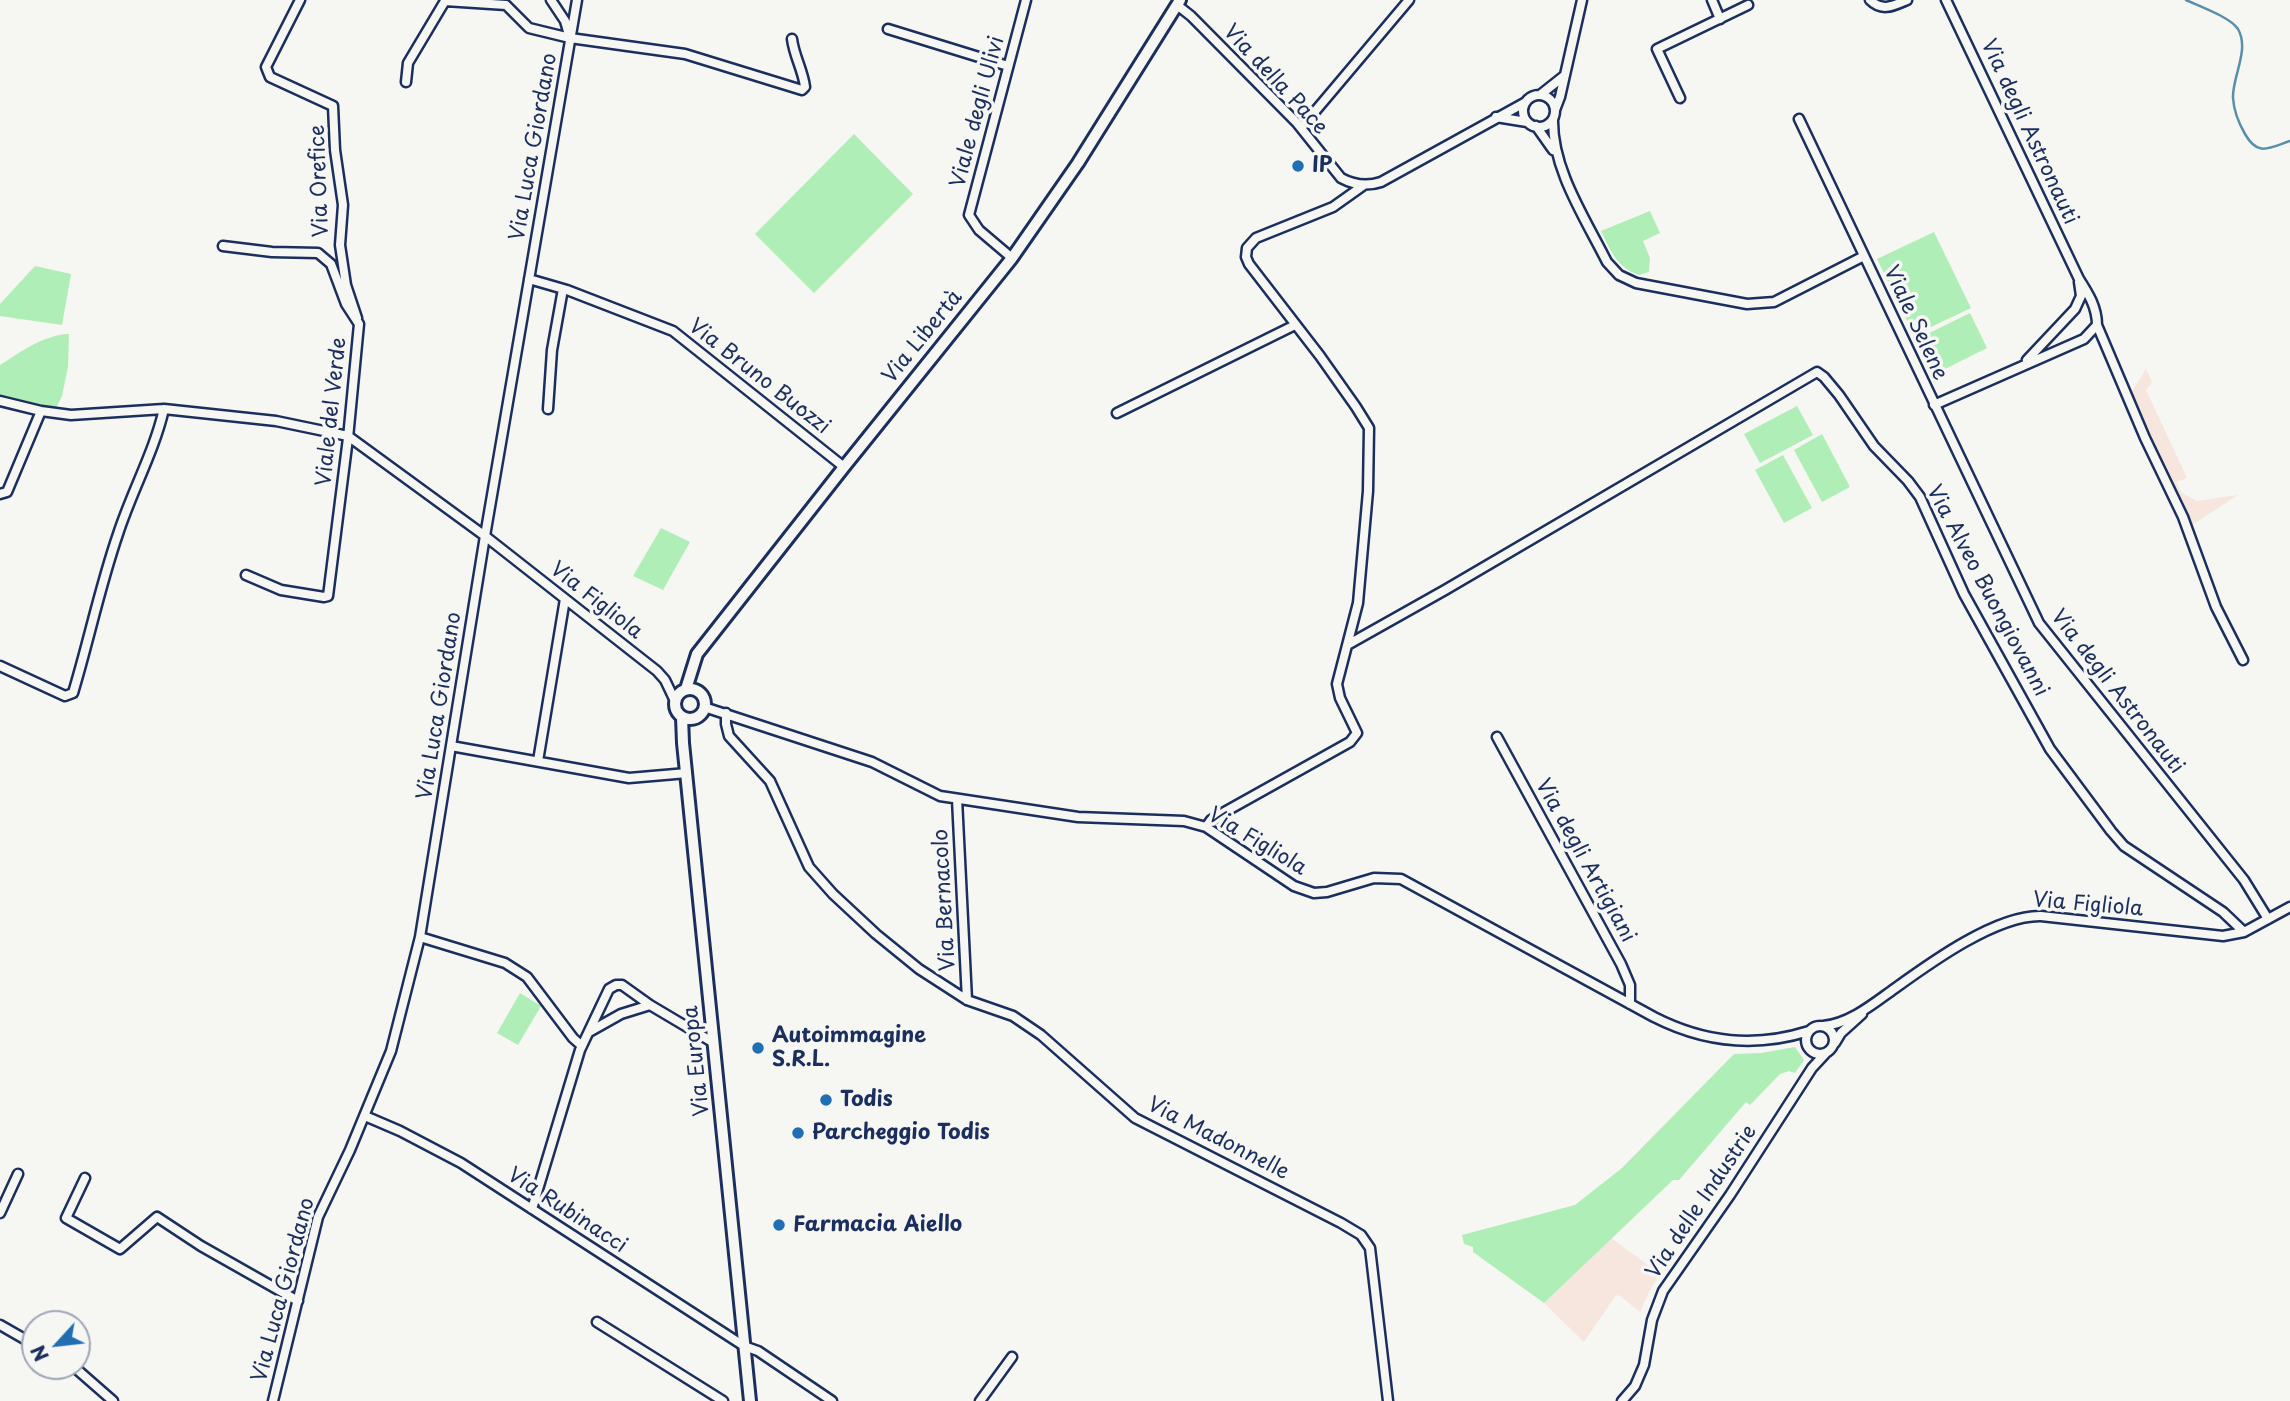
<!DOCTYPE html>
<html>
<head>
<meta charset="utf-8">
<style>
	body { margin:0 }
	#map { position:relative; width:2290px; height:1401px; overflow:hidden; background:#f6f6f2; font-family:"Playpen Sans",sans-serif }
	canvas { display:block }
	.north { position:absolute; left:21px; top:1310px; width:70px; height:70px; box-sizing:border-box; background:#f6f6f2; border:2px solid #9ea6b7; border-radius:50%; rotate:243deg; font-size:19px; font-weight:700; line-height:28px; text-align:center; color:#1b2f5e }
	.north::after { content:''; display:block; margin:auto; width:24px; height:32px; background:#1f6fb2; clip-path:polygon(50% 0,100% 100%,50% 72%,0 100%) }
</style>
</head>
<body>
<div id="map">
<canvas width="2290" height="1401"></canvas>
<div class="north">N</div>
</div>
<script>
const ctx = document.querySelector('canvas').getContext('2d');
ctx.lineJoin = 'round';
function paint(path, color) { ctx.fillStyle = color; ctx.fill(path, 'evenodd'); }
function stroke(path, color, width, dash) { ctx.strokeStyle = color; ctx.lineWidth = width; ctx.lineCap = dash ? 'butt' : 'round'; ctx.setLineDash(dash || []); ctx.stroke(path); }
function write(font, color, halo, rows, align = 'center') {
  ctx.font = font + ' "Playpen Sans",sans-serif'; ctx.lineWidth = 7; ctx.setLineDash([]); ctx.textBaseline = 'middle'; ctx.strokeStyle = halo; ctx.fillStyle = color; for (const [text, x, y, turn = 0] of rows) {
    ctx.save(); ctx.translate(x, y); ctx.rotate((+turn || 0) * Math.PI / 180); ctx.textAlign = isNaN(turn) ? turn : align; if (halo) ctx.strokeText(text, 0, 0); ctx.fillText(text, 0, 0); ctx.restore();
  }
}
paint(new Path2D(`
	M2146,369L2152,382L2146,390L2187,478L2176,482L2182,493L2197,501L2238,495L2192,525L2131,393Z
	M1611,1238L1660,1274L1649,1292L1640,1312L1620,1296L1616,1295L1584,1342L1544,1303Z`), '#f6e6dd');
paint(new Path2D(`
	M854,134L913,194L814,293L755,234Z
	M1650,211L1660,233L1643,241L1650,258L1649,272L1639,275C1616,267 1611,251 1601,231Z
	M1934,232L1971,308L1914,335L1877,259Z
	M35,266L71,274L62,325L0,316V304Z
	M1970,313L1987,348L1935,374L1917,339Z
	M69,334L68,367L62,396L56,408L0,397V365C21,352 43,335 69,334Z
	M1797,406L1813,435L1760,463L1744,434Z
	M1822,434L1850,487L1822,502L1794,450Z
	M1783,455L1812,508L1784,523L1755,470Z
	M661,528L690,542L663,590L633,576Z
	M520,993L541,1006L518,1045L497,1033Z
	M1795,1047L1804,1060L1795,1073L1789,1071L1780,1074L1750,1105L1746,1102L1679,1180H1673L1544,1303L1473,1252V1247L1464,1244L1462,1235L1575,1205L1622,1168L1734,1054L1761,1053Z`), '#afefb7');
stroke(new Path2D(`
	M2186,0C2199,6 2230,17 2238,29C2250,50 2232,77 2233,98C2234,112 2238,122 2245,134C2258,157 2269,148 2290,141`), '#588fab', 2.5);
const minor = new Path2D(`
	M300,0L266,67L270,77L333,106L335,150L343,205L340,245L346,285L357,318
	M551,0L565,21L569,35
	M1712,0L1720,19
	M1870,0C1882,12 1893,6 1907,0
	M1177,5L1191,16L1297,123L1341,178C1354,185 1366,187 1381,182L1526,102
	M888,29L1008,66
	M406,82L408,63L445,1L506,5L529,28L570,38L685,54L802,90L805,87C803,70 794,56 792,39
	M1540,95L1564,76
	M1523 111a16 16 0 1 1 32 0a16 16 0 1 1-32 0Z
	M1680,98L1657,49L1748,5
	M1555,110L1560,97L1582,0
	M1496,117L1527,122
	M1553,119C1552,169 1585,218 1607,262L1619,275L1636,283L1747,304L1774,302L1864,256
	M1799,119L2039,623L2244,880L2268,919
	M1536,126L1553,150
	M1301,128L1409,0
	M223,246L272,252L318,253L331,264L346,304L359,324L348,438L328,596L324,597L281,590L246,575
	M1012,258L979,230L969,215L1026,0
	M529,279L567,290L673,331L844,467
	M2097,325L2145,438L2183,517L2216,607L2243,660
	M2027,360L2075,309L2081,296L2079,282
	M0,401L41,411L71,415L164,409L276,421L348,436L485,536L657,671L665,680L675,701
	M1934,405L2084,339L2097,325C2097,307 2088,293 2079,279L1946,0
	M548,409L552,350L563,289
	M1117,413L1295,325
	M0,494L7,492L41,411
	M1349,644L1445,590L1817,372L1824,377L1839,395L1874,446L1908,481L1920,497L1964,594L2050,749L2111,831L2124,846L2223,912L2244,932
	M0,666L65,696L73,693C89,640 100,586 118,534C132,491 154,452 164,409
	M704,707L872,762L940,796L1078,817L1184,821L1206,827L1294,886L1314,893L1327,892L1374,878L1401,879L1654,1017C1705,1043 1755,1048 1809,1031
	M726,713V724L729,736L770,781L809,867L833,894L876,934L919,969L967,1000L1013,1016L1041,1035L1135,1118L1341,1223L1361,1235L1370,1248L1388,1401
	M1497,737L1621,964L1630,985V1004
	M451,746L629,778L687,773
	M538,761L565,599
	M957,799L967,1000
	M1206,827L1211,820L1221,814L1350,742L1357,733L1340,698L1337,684L1358,603L1368,491L1369,428L1356,407L1320,356L1249,264L1246,257L1247,248L1256,238L1333,207L1364,185
	M420,937L505,963L527,977L573,1038L582,1046
	M1806 1040a14 14 0 1 1 28 0a14 14 0 1 1-28 0Z
	M1823,1026C1849,1024 1873,1004 1894,989C1930,963 1996,915 2041,916L2223,936L2244,932L2290,907
	M589,1032L621,1014L650,1005
	M1835,1043L1841,1033L1862,1014
	M365,1116L400,1131L461,1163L744,1346L758,1351L832,1401
	M85,1178L66,1218L120,1249L157,1217L201,1246L298,1301
	M532,1209L580,1050L609,989L616,985H622L650,1005L714,1043
	M0,1213L18,1174
	M597,1322L723,1401
	M0,1325L35,1345
	M73,1366L113,1401
	M273,1401L318,1217L350,1150L391,1051L420,937L485,536L577,0
	M980,1401L1012,1357
	M1622,1401L1635,1386L1644,1365L1652,1320L1663,1291L1730,1195L1812,1068L1825,1054`);
const tertiary = new Path2D(`
	M686,689L697,654L844,467L1012,258L1078,163L1180,0
	M675 704a15 15 0 1 1 30 0a15 15 0 1 1-30 0Z
	M682,717L683,743L750,1401`);
stroke(minor, '#1b2f5e', 13);
stroke(tertiary, '#1b2f5e', 16);
stroke(minor, '#f6f6f2', 8);
stroke(tertiary, '#f6f6f2', 10);
for (const [x, y, r, color] of [
	[1298,166,7,"#1f6fb2"],
	[758,1048,7,"#1f6fb2"],
	[826,1100,7,"#1f6fb2"],
	[798,1133,7,"#1f6fb2"],
	[779,1225,7,"#1f6fb2"]
]) { const dot = new Path2D(); dot.arc(x, y, r, 0, 2 * Math.PI); ctx.fillStyle = color; ctx.fill(dot); stroke(dot, '#f6f6f2', 2.5); }
write('21px', '#1b2f5e', '#f6f6f2', [
	["Via della Pace",1275,80,47],
	["Viale degli Ulivi",978,112,-75],
	["Via degli Astronauti",2029,132,65],
	["Via Luca Giordano",534,147,-80],
	["Via Orefice",320,181,-92],
	["Viale Selene",1915,323,65],
	["Via Libertà",923,337,-51],
	["Via Bruno Buozzi",759,377,38],
	["Viale del Verde",332,412,-84],
	["Via Alveo Buongiovanni",1987,591,62],
	["Via Figliola",596,601,38],
	["Via degli Astronauti",2117,692,52],
	["Via Luca Giordano",440,706,-81],
	["Via Figliola",1257,842,31],
	["Via degli Artigiani",1585,861,61],
	["Via Bernacolo",945,900,-93],
	["Via Figliola",2088,905,5],
	["Via Europa",697,1061,-96],
	["Via Madonnelle",1218,1139,27],
	["Via delle Industrie",1702,1202,-56],
	["Via Rubinacci",567,1211,33],
	["Via Luca Giordano",284,1290,-75]
]);
write('bold 21px', '#1b2f5e', '#f6f6f2', [
	["IP",1312,166],
	["Autoimmagine",772,1036],
	["S.R.L.",772,1060],
	["Todis",840,1100],
	["Parcheggio Todis",812,1133],
	["Farmacia Aiello",793,1225]
], 'left');
</script>
</body>
</html>
